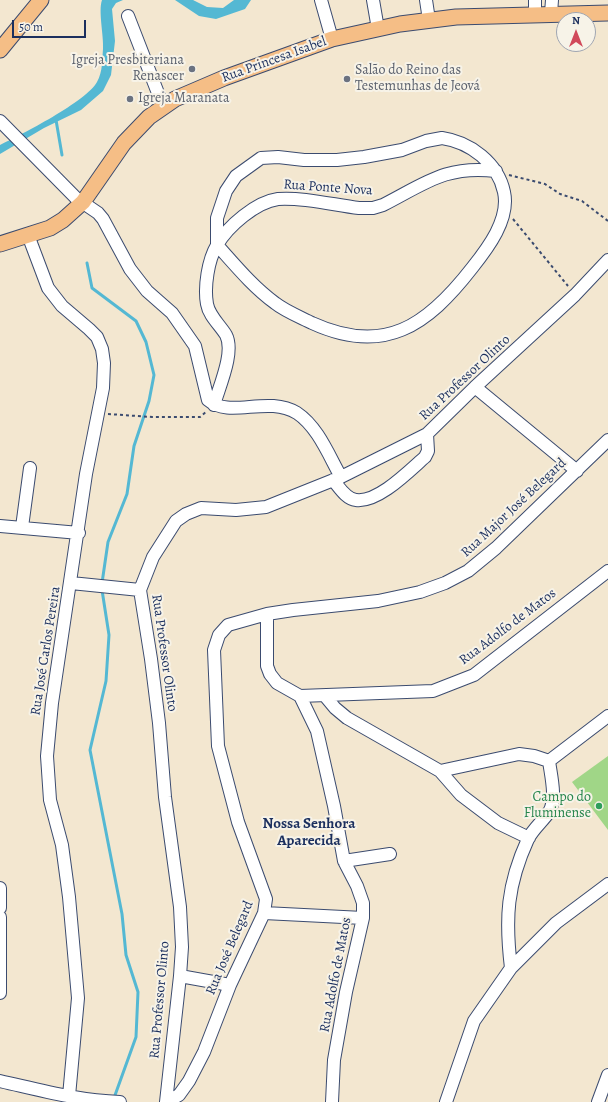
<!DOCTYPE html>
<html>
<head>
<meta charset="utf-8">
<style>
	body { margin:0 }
	#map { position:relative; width:608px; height:1102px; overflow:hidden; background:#f3e7d0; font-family:Alegreya,serif }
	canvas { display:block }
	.north { position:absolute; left:556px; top:12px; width:40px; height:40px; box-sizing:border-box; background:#f7f3e8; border:1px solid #9fa5b1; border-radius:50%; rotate:0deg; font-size:11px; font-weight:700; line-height:16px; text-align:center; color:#1b2f5e }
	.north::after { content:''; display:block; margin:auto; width:14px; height:18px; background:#d1495b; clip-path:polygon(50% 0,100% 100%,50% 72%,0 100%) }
	.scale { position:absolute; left:12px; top:20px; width:74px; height:18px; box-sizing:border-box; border:2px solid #1b2f5e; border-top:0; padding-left:5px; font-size:12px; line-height:14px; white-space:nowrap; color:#1b2f5e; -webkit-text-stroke:3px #f7f3e8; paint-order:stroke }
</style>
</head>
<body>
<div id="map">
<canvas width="608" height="1102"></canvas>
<div class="north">N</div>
<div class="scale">50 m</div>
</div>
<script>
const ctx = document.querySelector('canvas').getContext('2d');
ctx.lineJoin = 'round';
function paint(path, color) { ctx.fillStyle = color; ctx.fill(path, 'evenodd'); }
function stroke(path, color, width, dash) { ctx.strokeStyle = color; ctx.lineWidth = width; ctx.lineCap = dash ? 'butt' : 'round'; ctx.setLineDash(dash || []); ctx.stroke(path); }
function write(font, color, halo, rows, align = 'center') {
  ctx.font = font + ' Alegreya,serif'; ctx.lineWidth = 4; ctx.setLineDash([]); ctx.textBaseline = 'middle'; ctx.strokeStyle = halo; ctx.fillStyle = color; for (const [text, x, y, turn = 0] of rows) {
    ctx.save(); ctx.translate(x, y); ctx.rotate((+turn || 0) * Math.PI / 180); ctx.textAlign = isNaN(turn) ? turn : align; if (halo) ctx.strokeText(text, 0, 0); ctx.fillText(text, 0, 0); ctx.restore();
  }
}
paint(new Path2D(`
	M608,756V830L572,782Z`), '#a0d687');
paint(new Path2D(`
	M102,0H123L116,3L112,9L115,41L111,75L103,91L81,110L44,128L0,154V145C21,135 87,101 97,82C103,71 102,60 103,49C104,36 98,11 102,0Z
	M175,0H193L207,7L223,8L234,0H251L245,9L216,19L199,16Z`), '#54b8d3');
stroke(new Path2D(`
	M56,120L62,155
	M87,263L92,288L136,321L146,342L154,375L149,401L134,446L127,494L108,542L102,583
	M102,590L109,635L106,681L90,750L122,914L126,955L138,992L136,1037L114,1098`), '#54b8d3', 3);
const minor = new Path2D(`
	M321,0L332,39
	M373,0L378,29
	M426,0L429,20
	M551,13L552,0
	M535,14V0
	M128,16L163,106
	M0,121L76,198L98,213L103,219L130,269L147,291L172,313L195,346L208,400C230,419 267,395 297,413C318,427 329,456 341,477
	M442,138C470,142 498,163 504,192C510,219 488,248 472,268C427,326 384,356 312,323C300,317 285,311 275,303C253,287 235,265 217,245V218L226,191L236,176L261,158L278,157L304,160H337L364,157L402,150L426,141Z
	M28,235L48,288L62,306L89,329L97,337L102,349L104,363L103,388L86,474L52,703L47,756L50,800L62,845L69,897L78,998L69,1096
	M475,387L577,471
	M214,405C219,387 235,352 226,335C220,325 209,316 207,304C204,287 208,260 217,245C228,226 256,202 278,199C303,197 334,205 359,208H373L383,205C426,183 446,165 496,171
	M333,480C339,487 346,499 356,500C378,503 409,471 425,457L428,451L427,434
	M0,526L79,533
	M22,527L30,468
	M71,583L140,590
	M267,614V666L270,674L277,683L300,696L433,691L474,675L608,571
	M300,696L317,731L334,806L344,861L357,886L363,903V918L346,992L334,1060L332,1102
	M325,696L335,708L347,718L440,771L461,795L498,823L529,838
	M549,761L608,716
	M440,771L519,754L534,756L549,761
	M344,861L390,854
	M0,888V908
	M264,913L363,918
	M0,917V993
	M511,968C505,918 507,885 528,839C533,829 543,821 549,812C557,799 551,776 549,761
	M180,976L230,985
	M0,1081C40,1090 79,1101 120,1102
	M166,1102L180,976L182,947L180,907L165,797L159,723L151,659L140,590L153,557L176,521L186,514L201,508L236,510L266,507L341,477L427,434L475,387L575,295L608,260
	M167,1102L179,1095L189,1081L204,1052L230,985L264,913L266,899L238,822L218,746L214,650L219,635L228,625L267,614L293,610L378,601L420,592L445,583L468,571L496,548L608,440
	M446,1102L474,1021L511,968L556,923L608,884
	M598,1102L608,1075`);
const major = new Path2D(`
	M0,50L41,0
	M0,244L50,228L63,220L83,202L124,143L149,117L175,99L224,78L332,39L400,24L456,17L608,13`);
stroke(minor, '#3b4b6f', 14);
stroke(major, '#3b4b6f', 17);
stroke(new Path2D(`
	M509,175L545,184L560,194L582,201L608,221
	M513,219L568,286
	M108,414L152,417H200L207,411`), '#3b4b6f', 2, [3, 3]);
stroke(minor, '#fff', 12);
stroke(major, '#f5be86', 15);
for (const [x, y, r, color] of [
	[192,69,4,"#6b7280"],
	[347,79,4,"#6b7280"],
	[130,99,4,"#6b7280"],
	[599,806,4,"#2e9e5b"]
]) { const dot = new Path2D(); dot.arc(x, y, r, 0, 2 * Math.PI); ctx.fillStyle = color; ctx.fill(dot); stroke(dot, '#f7f3e8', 1.5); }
write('14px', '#1b2f5e', '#f7f3e8', [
	["Rua Princesa Isabel",274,60,-20],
	["Rua Ponte Nova",328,188,4],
	["Rua Professor Olinto",465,378,-43],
	["Rua Major José Belegard",514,508,-43],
	["Rua Adolfo de Matos",508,627,-37],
	["Rua José Carlos Pereira",46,651,-81],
	["Rua Professor Olinto",164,653,82],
	["Rua José Belegard",230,948,-67],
	["Rua Adolfo de Matos",336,975,-79],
	["Rua Professor Olinto",160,1000,-85]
]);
write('14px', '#5b616d', '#f7f3e8', [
	["Igreja Presbiteriana",184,61,"right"],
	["Renascer",184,77,"right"],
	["Salão do Reino das",355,71],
	["Testemunhas de Jeová",355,87],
	["Igreja Maranata",138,99]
], 'left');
write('14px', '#27864d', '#f7f3e8', [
	["Campo do",591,798],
	["Fluminense",591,814]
], 'right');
write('bold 15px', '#1b2f5e', '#f7f3e8', [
	["Nossa Senhora",309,824],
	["Aparecida",309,841]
]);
</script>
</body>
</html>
